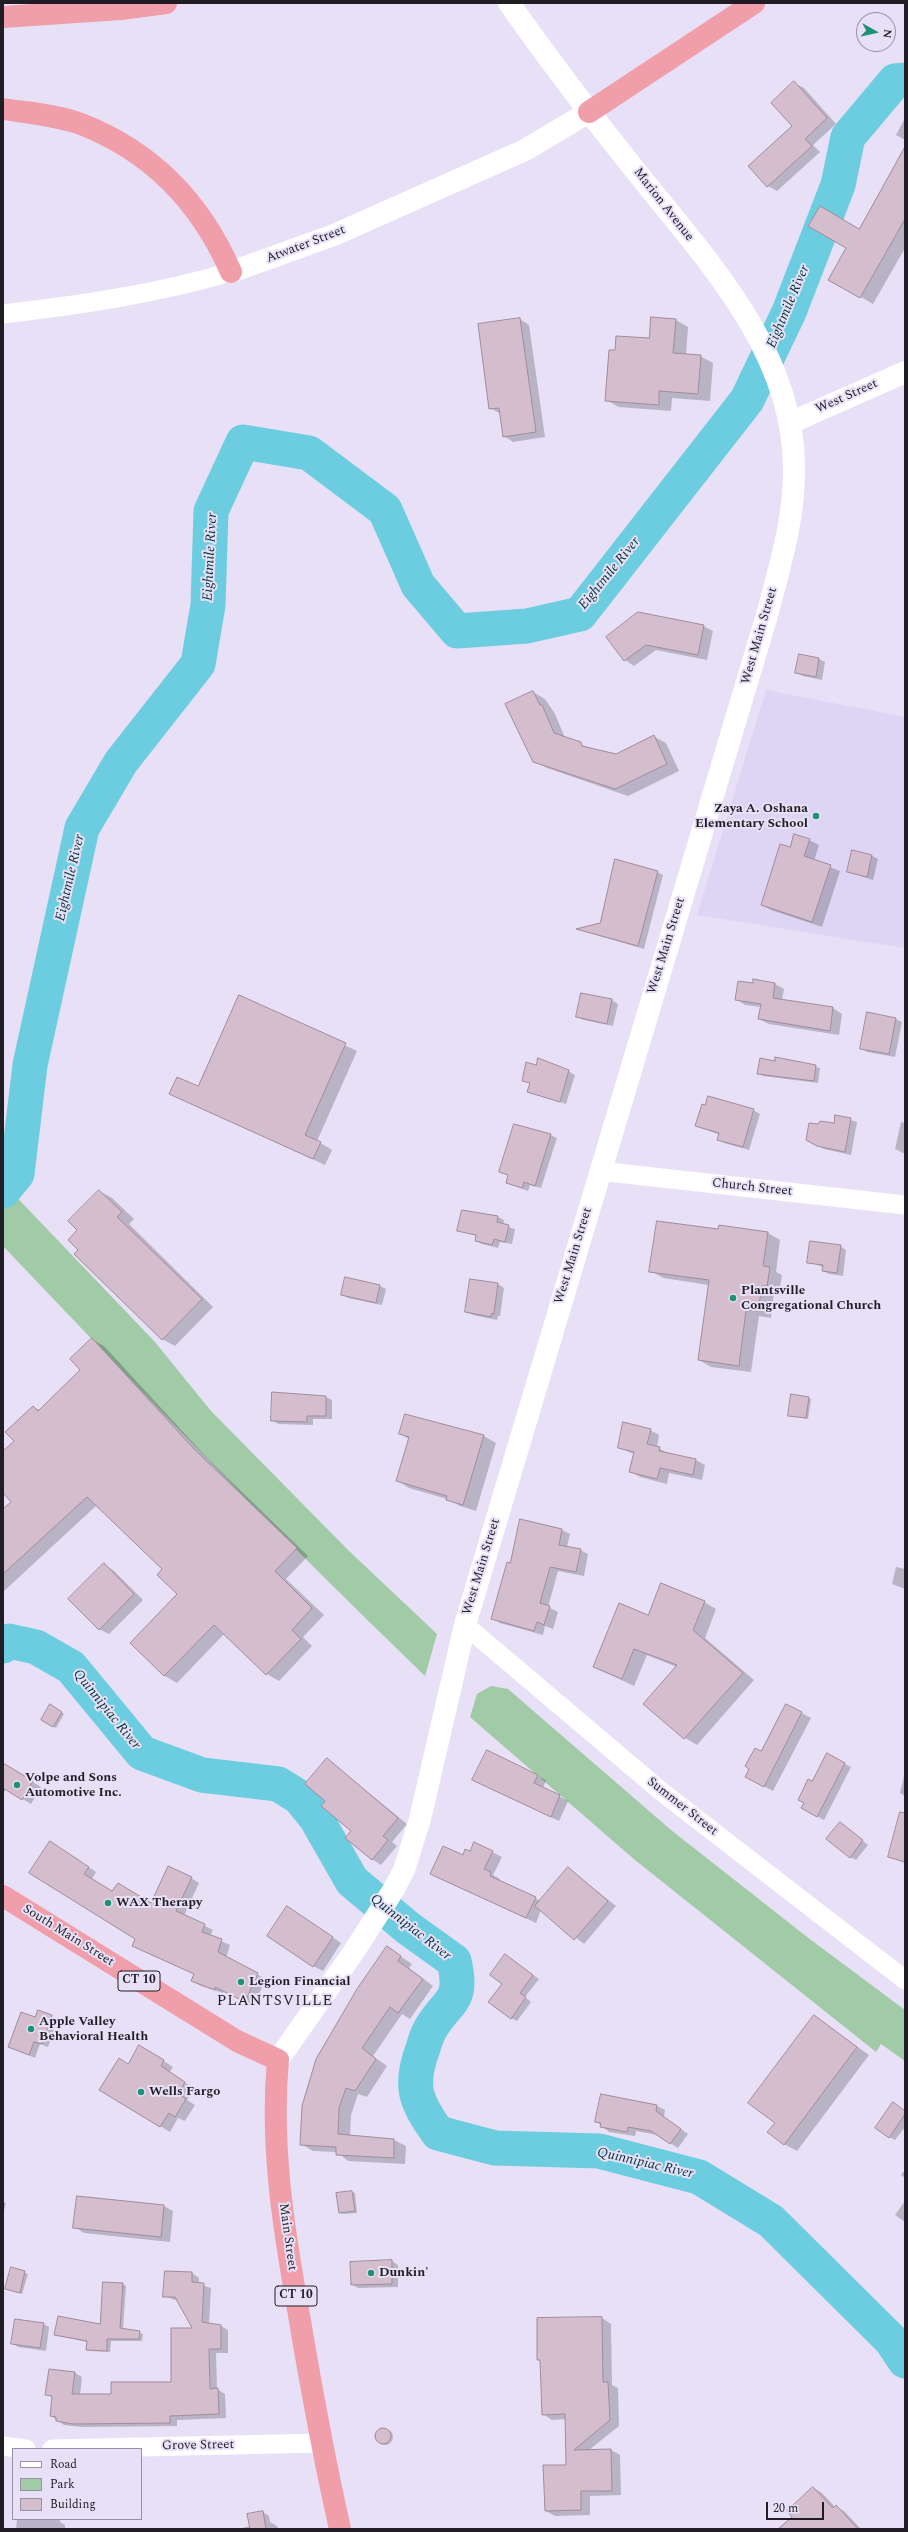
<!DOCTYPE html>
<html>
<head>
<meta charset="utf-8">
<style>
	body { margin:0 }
	#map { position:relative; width:908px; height:2532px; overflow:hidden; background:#e7e0f7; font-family:Spectral,serif }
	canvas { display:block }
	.frame { position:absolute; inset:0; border:4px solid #201d25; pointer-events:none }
	.legend { position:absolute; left:12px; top:2448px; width:130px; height:72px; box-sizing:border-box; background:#e7e0f7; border:1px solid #9792a3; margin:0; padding:5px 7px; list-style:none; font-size:12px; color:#201d25 }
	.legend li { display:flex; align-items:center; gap:8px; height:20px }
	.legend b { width:20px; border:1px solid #9792a3 }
	.north { position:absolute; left:856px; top:12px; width:40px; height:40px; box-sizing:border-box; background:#e7e0f7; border:1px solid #9792a3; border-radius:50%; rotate:98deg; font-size:11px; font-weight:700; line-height:16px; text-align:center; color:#201d25 }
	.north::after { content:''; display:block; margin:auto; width:14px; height:18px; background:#1f9275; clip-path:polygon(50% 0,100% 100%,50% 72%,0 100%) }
	.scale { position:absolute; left:766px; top:2502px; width:58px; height:18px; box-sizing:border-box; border:2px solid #201d25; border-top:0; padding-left:5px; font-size:12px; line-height:14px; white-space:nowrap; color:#201d25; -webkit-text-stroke:3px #e7e0f7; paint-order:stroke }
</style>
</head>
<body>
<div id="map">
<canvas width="908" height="2532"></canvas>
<div class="frame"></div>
<ul class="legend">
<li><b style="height:5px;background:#fff"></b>Road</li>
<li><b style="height:11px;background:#a1caa7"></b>Park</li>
<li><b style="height:11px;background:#d4bdcd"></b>Building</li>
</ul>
<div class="north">N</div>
<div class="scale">20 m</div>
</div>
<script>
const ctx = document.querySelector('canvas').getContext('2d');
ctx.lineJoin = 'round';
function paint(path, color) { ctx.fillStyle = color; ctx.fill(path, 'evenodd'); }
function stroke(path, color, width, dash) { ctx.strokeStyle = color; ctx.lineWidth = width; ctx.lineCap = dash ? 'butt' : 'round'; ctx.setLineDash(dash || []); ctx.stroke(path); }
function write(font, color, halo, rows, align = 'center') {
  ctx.font = font + ' Spectral,serif'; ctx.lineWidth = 4; ctx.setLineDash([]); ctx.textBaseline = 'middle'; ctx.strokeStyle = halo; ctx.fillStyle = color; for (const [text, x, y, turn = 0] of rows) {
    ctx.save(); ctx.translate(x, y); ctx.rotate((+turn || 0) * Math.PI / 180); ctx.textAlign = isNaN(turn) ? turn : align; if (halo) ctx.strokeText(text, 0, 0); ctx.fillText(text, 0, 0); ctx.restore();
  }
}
paint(new Path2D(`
	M766,690L905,717V948L697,915Z`), '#ded5f4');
paint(new Path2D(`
	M3,1183L155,1342L211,1411L348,1550L437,1634L425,1676C280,1537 142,1392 3,1246Z
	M491,1686L508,1689L671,1830L811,1940L905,2010V2061L881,2044L876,2052L871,2048L635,1860L470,1717L477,1694Z`), '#a1caa7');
paint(new Path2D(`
	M794,83L804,88L836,124L813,145L820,152L777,191L768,186L793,126Z
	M905,118V140L896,135Z
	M905,149V248L873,304L830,279Z
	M520,319L529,325L545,437L513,442L504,436L501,414L490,408Z
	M676,320L688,327L686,355L700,356L713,363L710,401L672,398L671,411L619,407L606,400L650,339Z
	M703,626L713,631L707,660L656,650L634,666L625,660L607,637Z
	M819,659L825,662L822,680L803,676L797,673Z
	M533,692L545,699L555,714L565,738L592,749L616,755L653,736L666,743L679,771L628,796L547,768L534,761Z
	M809,840L819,845L814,861L840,871L822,927L771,910L762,905L790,848Z
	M872,856L878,859L873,880L848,872Z
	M657,872L663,875L644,949L579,930L601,923Z
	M753,984H775L784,989L782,1000L833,1008L842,1014L839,1035L769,1024L759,1019L761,1007L745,1005L736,999Z
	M582,994L612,1000L618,1004L613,1026L584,1020L577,1017Z
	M239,996L357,1051L317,1141L332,1150L325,1165L171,1094L198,1088Z
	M896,1019L902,1022L895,1057L867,1052L861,1048Z
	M776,1058L820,1068L818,1083L763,1076L758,1073L776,1062Z
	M537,1066L568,1071L575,1075L566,1104L528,1092L531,1084L523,1080Z
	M753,1110L760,1114L749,1150L724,1143L718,1139L720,1135L696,1126Z
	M836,1116L857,1122L851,1155L824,1149L807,1140L835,1124Z
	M901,1122L905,1123V1154L895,1149Z
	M550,1135L557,1138L541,1188L530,1185L528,1191L507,1183L509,1175L501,1171Z
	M99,1191L112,1198L134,1219L129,1224L213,1307L175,1346L162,1339L79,1250Z
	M463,1211L498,1217L504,1220L503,1225L515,1229L512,1244L500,1242L498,1248L482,1244L476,1241L477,1236L459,1230Z
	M768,1233L780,1240L776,1272L782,1275L779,1293L774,1292L771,1318L759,1316L751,1372L711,1367L699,1360L709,1285L663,1278L651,1271Z
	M840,1246L846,1250L843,1276L829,1274L823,1271V1267L809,1262Z
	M498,1284L504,1288L500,1316H498L497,1320L473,1315L467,1312Z
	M380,1286L386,1289L382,1305L348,1298L342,1294Z
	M92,1339L104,1346L207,1458L308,1556L286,1579L324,1615L303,1637L312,1646L279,1681L267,1674L225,1633L177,1683L165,1676L131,1643L178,1594L163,1569L97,1505L3,1592V1511L12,1502L3,1492V1453L15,1441L33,1407L40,1410L82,1370Z
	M273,1393L326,1397L332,1400V1419H313V1425L278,1424L272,1420Z
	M808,1398L811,1399L808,1419L789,1415Z
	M406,1415L484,1436L496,1443L476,1511L460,1506L447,1499L409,1488L397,1480L409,1439L400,1434Z
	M650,1430L659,1435L657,1447L669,1454L696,1460L705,1465L702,1480L669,1473L667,1484L640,1477L631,1472L634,1454L619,1448Z
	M562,1530L570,1534L567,1547L580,1550L588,1554L584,1576L558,1571L548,1607L558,1612L553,1629L545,1626L543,1635L500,1623L492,1618L511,1565Z
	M104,1565L113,1570L143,1600L109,1634L99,1629Z
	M896,1567L905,1569V1589L892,1584Z
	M704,1602L716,1609L705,1638L754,1680L697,1745L685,1738L645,1704L677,1667L647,1655L634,1686L594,1667L648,1616Z
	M786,1705L811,1718L773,1791L756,1782Z
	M50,1706L64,1714L56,1728L42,1720Z
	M487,1752L546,1780L543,1788L568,1801L559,1821L482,1784Z
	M327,1759L407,1824L392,1842L397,1846L381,1865L372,1859L352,1831L326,1801Z
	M3,1764L41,1787L31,1804L6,1789L3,1794Z
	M845,1764L851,1767L824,1820L808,1812L805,1803Z
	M905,1772V1796L900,1793Z
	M846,1827L868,1845L856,1860L850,1857Z
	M905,1830V1863L889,1857Z
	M58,1847L96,1872L92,1879L113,1892L155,1907L191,1878L199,1883L184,1916L213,1930L210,1936L230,1945L226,1958L266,1979L253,2006L224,1991L223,1993L201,1986L192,1981L195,1974L141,1950L136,1939Z
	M470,1852H492L502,1857L493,1875L500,1879L499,1881L541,1901L569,1869L616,1906L584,1944L541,1910L536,1923L431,1874Z
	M296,1913L341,1943L323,1971L313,1966Z
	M387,1947L412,1964L409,1968L433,1986L410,2019L402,2014L373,2056L387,2066L367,2097L358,2094L351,2115L350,2136L394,2140L406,2146L405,2164L348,2161L337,2152L313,2151L301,2144Z
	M511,1959L539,1979L525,1997L531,2002L517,2021L511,2018L504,1984Z
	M38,2011L58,2019L48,2047L40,2044L35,2058L9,2047L36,2018Z
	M814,2016L869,2055L797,2151L784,2144L776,2123Z
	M149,2052L173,2067L169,2073L194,2088L187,2100L195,2105L185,2121L178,2118L170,2132L100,2090Z
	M657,2106L665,2110L664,2117L688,2134L678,2148L658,2135L636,2131L635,2136L609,2132L597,2122Z
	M899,2107L905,2111V2127L895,2140L889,2137Z
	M905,2170V2178L901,2175Z
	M352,2192L355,2193L357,2213L343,2214L340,2213L337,2194Z
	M78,2197L164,2206L173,2211L170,2242L84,2233L75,2227Z
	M905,2201V2222L895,2215Z
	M3,2202L6,2203L3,2214Z
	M392,2261L398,2265V2287L358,2288L352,2284Z
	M12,2269L28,2274L22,2294L6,2289Z
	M192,2273L199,2278V2284L211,2288L209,2324L221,2326L228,2330V2353H216L217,2389L225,2394L226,2418L177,2420V2426L82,2427L64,2425L51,2416L53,2398L46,2394L75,2373L82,2377L80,2395H112L172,2383L194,2329L178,2301L164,2296Z
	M123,2284L126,2286L123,2329L143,2334L142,2341H111L110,2352L91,2351L87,2349V2342L55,2335L101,2325Z
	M602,2318L611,2324L612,2385L618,2388L619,2426L589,2450H611L620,2455L621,2495L590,2496V2515L555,2516L546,2511L567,2466L566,2419L552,2420L543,2414L541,2361L538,2359Z
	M43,2324L49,2327L46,2351L18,2347L12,2343Z
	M377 2437a8 8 0 1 1 16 0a8 8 0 1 1-16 0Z
	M814,2488L822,2493L835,2507L844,2511L861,2529H780L793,2517Z
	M263,2512L269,2516L270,2522L277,2526L278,2529H238L250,2526Z
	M17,2519H60V2522L65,2525V2529H16Z`), '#0003');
stroke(new Path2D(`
	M3,1191L17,1174L30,1065L82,828L121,762L198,664L208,605L211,511L243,442L309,453L385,510L418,585L457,631L527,626L580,614L747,400L789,312L838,185L848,137L895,81L905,80
	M3,1646L9,1641L36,1647L71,1667L142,1753L202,1775L278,1784L299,1797L316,1818L352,1881L408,1928L454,1961C464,2003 448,1999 431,2028C427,2034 425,2042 423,2048C409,2086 415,2101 438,2133L495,2148L599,2151L699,2177L771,2221L891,2340L905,2361`), '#6ccde1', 35);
const building = new Path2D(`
	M794,81L827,118L805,139L812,146L767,187L748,166L792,126L771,103Z
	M905,147V219L860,298L828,280L846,248L808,226L820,206L859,229Z
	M651,317L676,319L673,353L701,355L698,394L659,391V405L605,401L609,350H615L616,336L649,338Z
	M520,318L536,432L503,437L499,408L489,409L478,324Z
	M638,612L704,625L698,655L646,645L624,661L606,637Z
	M799,654L819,658L816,677L795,673Z
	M533,691L540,705H542L554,733L581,742L582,746L616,754L654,735L667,764L615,789L533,762L505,704Z
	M794,834L810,839L804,856L831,865L812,922L761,905L780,844L790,847Z
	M852,850L872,855L867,877L847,872Z
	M615,859L658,871L638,946L576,929L600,923Z
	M753,979L775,983L773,998L833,1007L830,1031L758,1019L761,1004L735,1000L738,981L753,983Z
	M581,993L612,999L607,1024L576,1017Z
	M239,995L346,1043L305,1135L321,1142L313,1159L169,1094L177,1077L198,1086Z
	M867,1012L896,1018L889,1054L860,1049Z
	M775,1057L816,1065L814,1081L757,1074L760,1058L775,1061Z
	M538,1058L569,1070L560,1102L527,1092L530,1083L522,1081L526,1062L536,1065Z
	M708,1096L754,1109L743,1147L717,1140L719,1133L695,1126L702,1104L705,1105Z
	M835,1115L851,1118L845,1152L817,1146L806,1140L809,1123L818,1124L820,1121L834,1123Z
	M514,1124L551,1134L535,1186L524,1182L522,1188L506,1183L508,1175L499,1172Z
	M99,1190L122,1212L117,1217L202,1299L162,1340L74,1254L78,1250L68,1240L77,1230L68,1221Z
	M462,1210L498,1216L497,1222L509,1225L505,1242L494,1239L492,1245L475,1241L476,1235L457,1231Z
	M657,1221L718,1229L719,1225L768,1232L763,1266L770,1267L767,1286H762L758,1311L746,1310L739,1366L698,1360L709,1280L649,1272Z
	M810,1241L841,1245L837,1273L822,1271L823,1265L807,1263Z
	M345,1277L380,1285L376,1303L341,1295Z
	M470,1279L498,1283L494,1314L492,1313L491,1317L465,1312Z
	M92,1338L195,1450L297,1548L275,1571L312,1608L292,1630L301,1639L266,1675L214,1625L164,1676L130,1643L177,1594L157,1575L162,1569L87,1497L3,1574V1509L11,1502L3,1493V1451L14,1441L5,1432L33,1406L38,1411L80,1370L70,1359Z
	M272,1392L326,1396V1416H307V1422L271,1421Z
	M791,1394L809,1397L806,1418L788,1416Z
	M405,1414L484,1435L463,1505L446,1500L447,1496L396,1481L409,1437L399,1434Z
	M623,1422L651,1429L647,1444L660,1447L659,1451L696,1459L693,1475L660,1468L657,1479L629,1472L634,1452L618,1448Z
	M520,1519L562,1529L559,1545L581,1549L576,1572L550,1567L540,1603L550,1606L544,1625L537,1622L534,1631L491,1619L507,1562L510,1563Z
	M104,1563L134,1594L99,1630L68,1599Z
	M661,1583L705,1601L693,1630L743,1673L684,1739L643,1704L677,1665L634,1649L622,1679L593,1667L619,1603L648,1615Z
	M50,1704L62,1712L53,1727L41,1720Z
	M786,1704L802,1712L764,1787L745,1777L749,1769L745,1766L755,1748L761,1751Z
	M487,1750L538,1775L534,1783L560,1795L551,1817L472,1780Z
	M827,1753L845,1763L817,1817L801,1808L804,1803L798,1800L808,1779L812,1781Z
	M327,1758L398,1818L383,1836L388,1840L372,1860L345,1838L351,1831L321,1806L325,1801L305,1784Z
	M3,1763L33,1781L22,1800L3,1788Z
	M900,1812L905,1813V1862L888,1857Z
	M840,1822L863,1840L850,1858L826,1839Z
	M50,1841L89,1867L84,1874L112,1891L118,1883L151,1903L168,1866L192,1877L176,1911L205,1924L202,1932L222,1939L218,1952L258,1973L245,2002L215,1987V1990L191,1981L194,1974L132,1946L135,1939L29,1873Z
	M474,1842L493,1851L484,1869L491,1872L490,1876L536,1897L526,1918L430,1874L443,1846L463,1855L465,1849L470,1851Z
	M568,1867L608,1901L574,1940L535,1906Z
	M287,1906L333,1937L313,1967L267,1936Z
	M387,1946L401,1956L398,1961L423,1979L398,2013L390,2007L362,2048L376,2059L355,2091L346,2088L339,2108L338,2134L394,2139V2158L336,2155V2147L300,2145L302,2106L316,2059L357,1989Z
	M505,1954L533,1975L520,1993L526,1997L511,2019L488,2002L502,1984L490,1975Z
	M38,2010L52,2015L42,2044L34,2042L29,2055L8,2047L21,2012L35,2017Z
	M814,2015L857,2047L784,2145L767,2132L775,2123L748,2103Z
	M139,2045L164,2060L161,2066L185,2082L178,2094L186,2099L175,2117L169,2113L160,2127L99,2090L119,2058L128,2064Z
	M601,2094L657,2105L656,2111L681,2129L670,2144L651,2131L628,2127L627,2132L600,2127L601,2123L595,2122Z
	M893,2102L905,2111V2114L889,2138L875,2128Z
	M352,2191L355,2211L339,2213L336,2193Z
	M77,2196L164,2205L161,2237L73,2228Z
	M392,2260V2284L351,2285L350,2262Z
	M11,2267L25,2271L20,2293L5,2289Z
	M165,2271L192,2272V2282L204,2283L202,2322L221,2325V2349H209L210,2389L218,2388L219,2414L170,2416V2423L73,2424L56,2421V2417L50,2416L52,2396L45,2395L49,2369L75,2372L72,2394H111V2382H171V2328H192L175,2297H163Z
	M103,2282L123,2283L120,2328L140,2331L139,2339H107V2351L86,2350L87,2341L54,2335L58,2316L100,2324Z
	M602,2317L603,2382H608L610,2420L574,2450L611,2449L612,2491H581V2510L545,2511L543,2465H566L565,2414L542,2415L540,2360H537V2318Z
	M15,2319L44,2323L40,2348L11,2344Z
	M375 2436a8 8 0 1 1 16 0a8 8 0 1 1-16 0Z
	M813,2487L833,2508L836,2505L858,2529H778L792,2517L787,2511Z
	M263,2511L266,2529H250L247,2514Z`);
paint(building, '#d4bdcd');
stroke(building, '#a18b9a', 1);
stroke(new Path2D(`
	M3,314C80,305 156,294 231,272
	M599,1171L905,1205
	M465,1625L662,1792L905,1980
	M3,2446L26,2449
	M52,2449L321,2443`), '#fff', 19);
stroke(new Path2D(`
	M231,272L334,235L525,150L589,112
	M790,423L905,372
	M278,2060L355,1950L394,1889L404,1870L420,1819L465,1625L767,615C780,566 795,517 794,466C793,348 703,256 635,170C591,115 549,60 509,3`), '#fff', 22);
stroke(new Path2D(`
	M3,17L121,9L166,3
	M3,109C29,113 56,115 81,124C153,152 201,203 231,272
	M589,112L754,3
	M3,1896L237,2041L278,2060C270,2145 284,2232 299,2315C311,2387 324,2458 340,2529`), '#f09ea9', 22);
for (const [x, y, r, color] of [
	[816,816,4,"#1f9275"],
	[733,1298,4,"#1f9275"],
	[17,1785,4,"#1f9275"],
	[108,1903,4,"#1f9275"],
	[241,1982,4,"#1f9275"],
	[31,2029,4,"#1f9275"],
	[141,2092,4,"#1f9275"],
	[371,2273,4,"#1f9275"]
]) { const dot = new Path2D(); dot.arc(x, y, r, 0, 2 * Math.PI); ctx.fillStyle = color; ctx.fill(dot); stroke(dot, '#e7e0f7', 1.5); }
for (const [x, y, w] of [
	[139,1981,42],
	[296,2296,42]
]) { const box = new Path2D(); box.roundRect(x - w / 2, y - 10, w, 20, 3); ctx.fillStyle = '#e7e0f7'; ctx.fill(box); stroke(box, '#201d25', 1); }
write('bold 12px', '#201d25', null, [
	["CT 10",139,1981],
	["CT 10",296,2296]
]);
write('13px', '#201d25', '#e7e0f7', [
	["Marion Avenue",663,205,52],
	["Atwater Street",306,245,-21],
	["West Street",847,397,-24],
	["West Main Street",760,636,-74],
	["West Main Street",667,946,-73],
	["Church Street",752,1188,6],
	["West Main Street",574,1256,-73],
	["West Main Street",482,1567,-73],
	["Summer Street",682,1807,38],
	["South Main Street",68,1936,32],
	["Main Street",287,2237,82],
	["Grove Street",198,2446,-1]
]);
write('bold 13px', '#201d25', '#e7e0f7', [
	["Zaya A. Oshana",808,809,"right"],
	["Elementary School",808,824,"right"],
	["Plantsville",741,1291],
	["Congregational Church",741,1306],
	["Volpe and Sons",25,1778],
	["Automotive Inc.",25,1793],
	["WAX Therapy",116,1903],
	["Legion Financial",249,1982],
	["Apple Valley",39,2022],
	["Behavioral Health",39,2037],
	["Wells Fargo",149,2092],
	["Dunkin'",379,2273]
], 'left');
write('italic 14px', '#01323a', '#e7e0f7', [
	["Eightmile River",789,307,-67],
	["Eightmile River",211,557,-87],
	["Eightmile River",610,574,-51],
	["Eightmile River",71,878,-77],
	["Quinnipiac River",106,1710,51],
	["Quinnipiac River",410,1928,38],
	["Quinnipiac River",645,2164,13]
]);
ctx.letterSpacing = '1px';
write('15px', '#201d25', '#e7e0f7', [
	["PLANTSVILLE",275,2002]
]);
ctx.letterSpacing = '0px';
</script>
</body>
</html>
